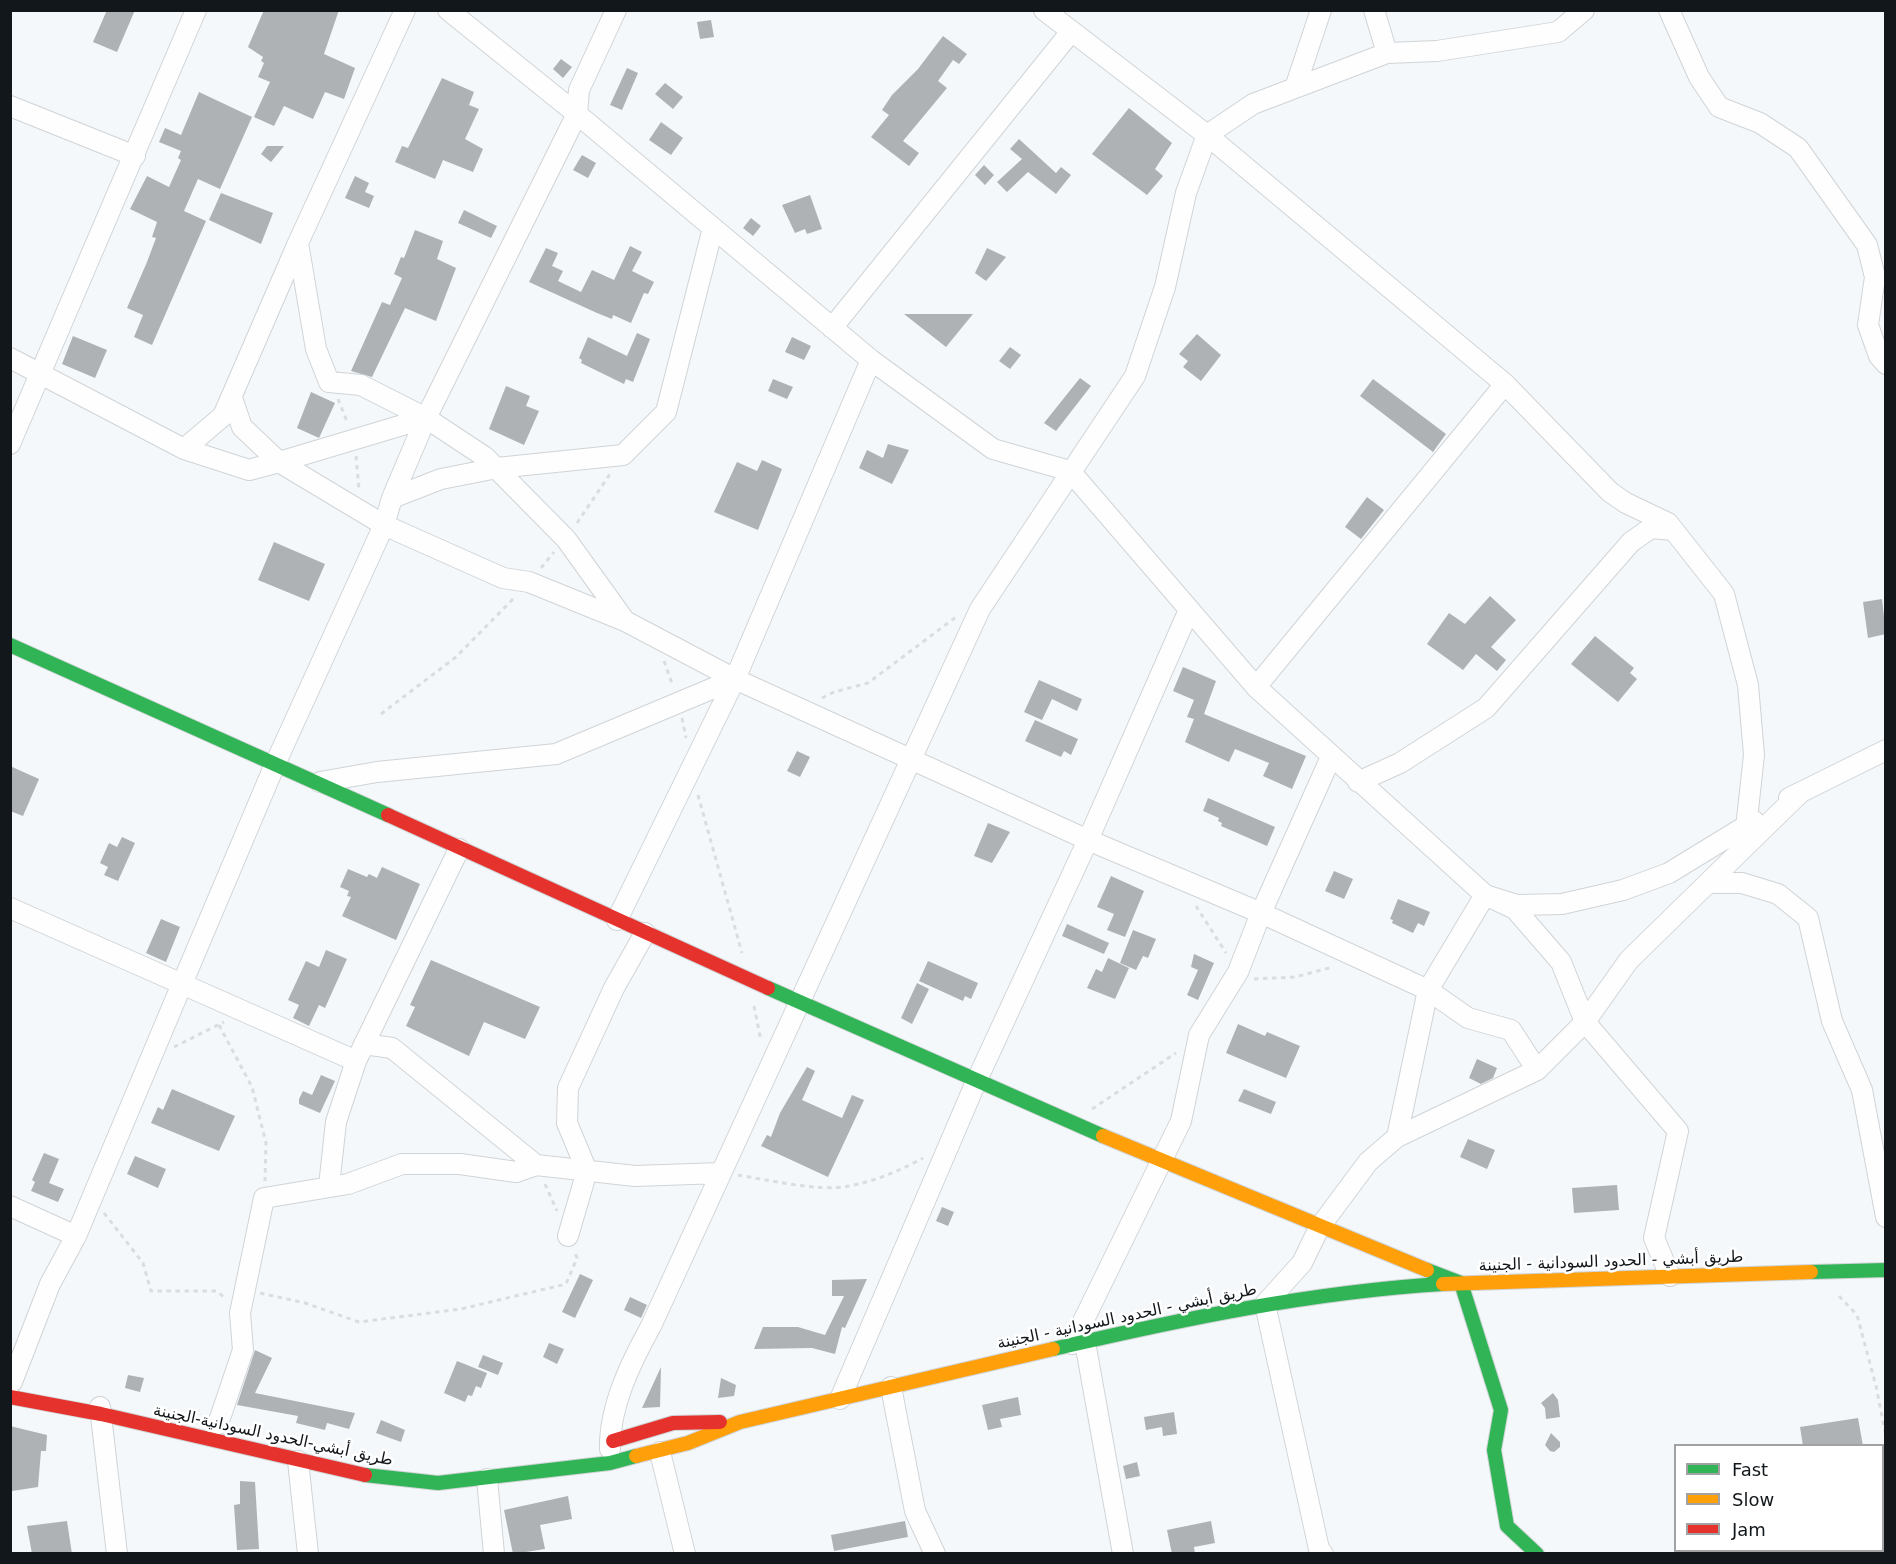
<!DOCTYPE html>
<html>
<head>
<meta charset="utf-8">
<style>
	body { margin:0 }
	#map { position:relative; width:1896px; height:1564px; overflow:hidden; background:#f5f8fa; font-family:"DejaVu Sans",sans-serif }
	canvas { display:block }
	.frame { position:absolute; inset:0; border:12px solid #11171a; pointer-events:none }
	.legend { position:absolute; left:1674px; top:1444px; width:210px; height:108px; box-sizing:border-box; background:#fff; border:2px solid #a0a2a3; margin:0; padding:8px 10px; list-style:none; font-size:18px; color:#11171a }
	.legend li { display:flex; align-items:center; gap:12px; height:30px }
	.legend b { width:30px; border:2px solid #a0a2a3 }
</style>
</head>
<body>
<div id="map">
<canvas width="1896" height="1564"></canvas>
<div class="frame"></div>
<ul class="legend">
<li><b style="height:8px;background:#30b455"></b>Fast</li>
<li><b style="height:8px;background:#ff9f0a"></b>Slow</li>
<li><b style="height:8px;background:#e5322d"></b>Jam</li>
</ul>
</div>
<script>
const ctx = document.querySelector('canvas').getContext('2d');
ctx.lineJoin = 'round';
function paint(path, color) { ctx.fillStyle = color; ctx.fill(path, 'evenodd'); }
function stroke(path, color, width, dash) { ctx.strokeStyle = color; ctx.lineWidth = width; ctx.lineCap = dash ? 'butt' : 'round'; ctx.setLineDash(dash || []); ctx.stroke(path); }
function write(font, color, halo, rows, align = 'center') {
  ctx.font = font + ' "DejaVu Sans",Vazirmatn,sans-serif'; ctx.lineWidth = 5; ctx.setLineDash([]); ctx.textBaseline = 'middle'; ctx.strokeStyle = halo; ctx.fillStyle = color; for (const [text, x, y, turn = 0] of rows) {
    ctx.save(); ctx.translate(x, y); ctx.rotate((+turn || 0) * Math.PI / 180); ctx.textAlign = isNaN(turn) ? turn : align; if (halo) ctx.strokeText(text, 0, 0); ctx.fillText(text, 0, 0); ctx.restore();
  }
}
paint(new Path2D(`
	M107,10H135L117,52L93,42Z
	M264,10H339L324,54L355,68L344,99L325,92L313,119L284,106L274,126L254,117L270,82L258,77L264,63L261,61L263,57L248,47Z
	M711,20L714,37L700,39L697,22Z
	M943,36L967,54L959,64L953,60L938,81L947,88L903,141L919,153L909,166L871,137L889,115L882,110L892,95L918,69Z
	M561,59L572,67L563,78L553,69Z
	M627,68L638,73L622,110L610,105Z
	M442,78L474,92L469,105L479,109L465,139L483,149L473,172L443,160L435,179L395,162L402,146L408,148Z
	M665,83L683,97L673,109L655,94Z
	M199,92L252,117L220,189L198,179L184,211L206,221L152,345L134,337L143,315L127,308L147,262L156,238L152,237L157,222L130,209L147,176L169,187L181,160L178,158L181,151L159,142L165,128L181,135Z
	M1129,108L1172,143L1155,169L1163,176L1147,195L1092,154Z
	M661,122L683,138L671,155L649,140Z
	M1019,139L1056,173L1061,167L1071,175L1056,194L1028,172L1007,192L997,182L1022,159L1010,149Z
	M267,146H284L271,162L261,154Z
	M582,155L596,163L588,178L573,170Z
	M984,165L994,175L985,185L975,175Z
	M355,176L369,183L365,192L374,196L369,208L345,198Z
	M221,193L273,213L261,244L209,220Z
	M810,195L822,229L807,234L805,229L795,233L782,205Z
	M464,210L497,226L491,238L458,223Z
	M751,218L761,226L753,236L743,228Z
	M415,230L443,241L437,259L456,268L436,321L405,308L372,377L351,371L382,302L390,305L402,278L394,274L401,257L404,258Z
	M630,246L642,252L632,271L654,282L648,294L644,293L631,323L613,315L612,319L597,313L529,282L546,248L558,253L552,266L563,271L558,281L581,292L592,270L614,280Z
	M987,248L1006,257L986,281L975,273Z
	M904,314H973L946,347Z
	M637,333L650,339L633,382L626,379L624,384L581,363L582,360L579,358L588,337L627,356Z
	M1197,334L1221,355L1201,381L1183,367L1188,361L1179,354Z
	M73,336L107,350L95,378L62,364Z
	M792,337L811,346L804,360L785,352Z
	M1010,347L1021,355L1010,369L999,361Z
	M1080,378L1091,386L1056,431L1044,423Z
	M773,379L793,387L787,399L768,391Z
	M1373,379L1446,434L1433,452L1360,396Z
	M506,386L530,396L526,406L539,411L524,445L489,429Z
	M311,392L335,403L319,438L297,428Z
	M888,444L909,450L892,484L859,468L867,450L883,458Z
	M762,460L782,469L758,530L714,512L737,462L757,471Z
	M1367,497L1384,510L1361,539L1345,527Z
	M274,542L325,564L309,601L258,580Z
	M1490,596L1516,620L1491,647L1506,660L1497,671L1476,654L1463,670L1427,644L1449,613L1465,624Z
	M1882,599L1886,634L1868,638L1863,602Z
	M1595,636L1634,668L1630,673L1637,679L1618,702L1571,664Z
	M1183,667L1216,681L1204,714L1306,756L1292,789L1263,776L1269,763L1235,749L1229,762L1185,742L1194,719L1187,717L1194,700L1173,691Z
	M1039,680L1082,699L1077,711L1052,699L1042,720L1024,712Z
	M1035,720L1078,739L1071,755L1064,751L1061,757L1025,741Z
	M797,751L810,757L800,777L787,771Z
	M10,766L39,779L23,816L10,811Z
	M1208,798L1275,827L1267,846L1221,826L1222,823L1218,821L1219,818L1203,811Z
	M988,823L1010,832L992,863L974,856Z
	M122,837L135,843L118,881L104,875L108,867L100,863L109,843L117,847Z
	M382,867L420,884L396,940L342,916L351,897L347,896L349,891L340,887L348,869L367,877L369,874L377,878Z
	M1334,871L1353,879L1344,899L1325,891Z
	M1111,876L1144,891L1125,937L1107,930L1114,914L1097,907Z
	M1398,899L1430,912L1424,926L1418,923L1413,933L1392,923L1393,920L1390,919Z
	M161,919L180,927L166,962L146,953Z
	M1067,924L1109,943L1104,954L1062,936Z
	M1133,930L1156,939L1148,958L1143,956L1136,970L1120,963Z
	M326,950L347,959L325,1008L319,1005L309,1026L293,1018L299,1005L288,1000L306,961L319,967Z
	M1194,954L1214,963L1198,1000L1187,995L1198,970L1191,967Z
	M1108,958L1129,968L1115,999L1087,988L1096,969L1102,972Z
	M431,960L540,1007L525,1039L484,1022L469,1056L406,1026L415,1007L410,1005Z
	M928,961L978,983L971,999L965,996L963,1001L919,981Z
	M917,983L929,989L912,1024L901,1018Z
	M1238,1024L1265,1036L1267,1032L1300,1046L1286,1078L1226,1053Z
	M1477,1059L1497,1068L1493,1078L1481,1084L1469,1078Z
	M807,1067L815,1071L802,1100L842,1118L852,1095L864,1100L828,1177L761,1146L767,1135L771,1137L780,1113Z
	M321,1075L335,1081L320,1113L299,1104V1099L303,1091L312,1095Z
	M172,1089L235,1116L219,1151L151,1123L158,1107L163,1110Z
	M1244,1089L1276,1102L1271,1114L1238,1101Z
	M1468,1139L1495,1150L1487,1169L1460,1157Z
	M44,1153L59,1159L49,1183L64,1189L58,1202L31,1191L35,1182L32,1180Z
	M135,1156L166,1169L158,1188L127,1174Z
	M1617,1185L1619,1210L1574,1213L1572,1188Z
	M942,1207L954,1212L948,1226L936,1221Z
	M580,1274L593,1280L575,1318L562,1312Z
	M867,1279L845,1328L842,1327L835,1354L812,1348L754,1349L763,1327H798L825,1335L844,1296H832V1280Z
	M630,1297L647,1305L641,1318L624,1310Z
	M549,1343L564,1349L557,1364L543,1357Z
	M255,1350L272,1358L255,1393L355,1413L349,1429L327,1423L325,1430L296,1423L298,1416L237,1405Z
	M483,1355L503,1363L498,1375L478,1367Z
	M457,1361L487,1373L481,1388L476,1386L472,1396L468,1395L465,1402L444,1393Z
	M661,1367L660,1407L642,1408Z
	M128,1375L144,1378L140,1392L125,1388Z
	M721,1378L736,1385L734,1396L718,1398Z
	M1553,1393L1558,1400L1560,1417L1546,1419L1545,1408L1541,1403Z
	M1018,1397L1021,1415L1000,1419L1002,1427L988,1430L982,1405Z
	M1174,1412L1177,1434L1163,1436L1162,1427L1146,1430L1144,1417Z
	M1858,1418L1863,1446H1803L1800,1427Z
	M381,1420L405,1430L401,1442L376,1433Z
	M10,1426L47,1435L46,1451H41L38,1487L12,1491Z
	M1551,1433L1560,1442V1447L1554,1452L1550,1451L1545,1445Z
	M1137,1462L1140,1476L1126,1479L1123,1466Z
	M240,1481L255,1482L259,1549L237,1550L234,1505L240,1504Z
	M568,1496L572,1519L540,1525L545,1549L513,1554L504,1510Z
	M67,1521L72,1554H32L27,1526Z
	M905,1521L908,1537L834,1551L831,1535Z
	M1211,1521L1215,1543L1194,1547L1195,1554H1172L1167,1530Z`), '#aeb2b5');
const street = new Path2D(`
	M405,10L298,243L316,349L329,382L361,385L426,418L485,457L566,539L625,621
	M448,10L577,114L871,360L993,449L1070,471L1256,687L1485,895L1515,909L1561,962L1585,1022L1678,1131L1654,1238L1670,1276
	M1044,10L1207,135L1505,384L1610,492L1626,503L1668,523L1724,594L1748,685L1754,755L1746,828
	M1374,10L1387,53
	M1669,10L1699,77L1719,107L1760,123L1798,148L1867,245L1875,277L1868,325L1879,356L1886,364
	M1295,88L1321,10
	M10,106L135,156
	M832,328L1070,33
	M10,358L184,449L249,470L279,462L384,525L503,578L529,582L625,621L735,679L1088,840L1261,913L1428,990L1468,1018L1511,1030L1537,1070
	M232,398L242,427L279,462L426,418
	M10,444L196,10
	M184,449L223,416L298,243
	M392,498L441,479L497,468L623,455L666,412L713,228
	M1256,687L1505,384
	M320,782L377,772L556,754L735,679
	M1358,782L1400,763L1486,708L1631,542L1651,528L1673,530
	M1789,798L1886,750
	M1710,883H1742L1778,894L1808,918L1832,1021L1862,1090L1886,1217
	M10,908L182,984L276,762L384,525L392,498L426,418L577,114L579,90L616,10
	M617,920L735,679L871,360
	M364,1044L392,1048L536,1165
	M1397,1137L1428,990L1485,895L1517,905L1562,904L1623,890L1669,873L1754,821
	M329,1186L336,1122L356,1061L459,849
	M10,1206L76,1236
	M568,1236L587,1171L567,1123L568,1088L614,988L645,933
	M1085,1342L1123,1554
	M1072,1344L1181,1121L1199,1035L1238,972L1261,913L1331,757
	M12,1382L50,1284L76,1236L182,984L356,1061
	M891,1387L915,1511L935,1554
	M840,1399L976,1082L1088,840L1189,610
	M100,1407L117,1554
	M218,1424L243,1350L240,1313L264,1198L348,1184L402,1164H460L516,1172L536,1165L635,1176L721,1173
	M610,1449C609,1407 631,1362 651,1326L980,609L1135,376L1165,287L1186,193L1207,135L1253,104L1387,53L1437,51L1558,32L1584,10
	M660,1452L685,1554
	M298,1461L308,1554
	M487,1479L494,1554
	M1323,1554L1319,1549L1265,1304L1302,1263L1319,1228L1368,1162L1397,1137L1537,1070L1585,1022L1629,960L1800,793`);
const fast = new Path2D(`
	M10,645L388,815
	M768,988L1103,1136
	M1427,1270L1461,1283L1501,1410L1494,1450L1507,1526L1537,1554
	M1811,1272L1886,1270
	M1053,1349C1182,1319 1311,1292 1443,1284
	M365,1475L438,1483L610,1463L636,1456`);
const slow = new Path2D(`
	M1103,1136L1427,1270
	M1443,1284L1811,1272
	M636,1456L688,1443L740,1422L1053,1349`);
const jam = new Path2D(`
	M388,815L768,988
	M10,1397L101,1414L365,1475
	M613,1441L673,1423L720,1422`);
stroke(street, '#d0d4d7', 22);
stroke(fast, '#d0d4d7', 16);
stroke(slow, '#d0d4d7', 16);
stroke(jam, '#d0d4d7', 16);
stroke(new Path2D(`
	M338,399L348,424
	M356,456L359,489
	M577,523L610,474
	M541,568L554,552
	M664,661L673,686
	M822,698L834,692L868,683L956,617
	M381,714L456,657L515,597
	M682,718L686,738
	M698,795L742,953
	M1196,906L1226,953
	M1254,979L1295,977L1333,967
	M754,1006L761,1041
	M219,1025L252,1087L266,1143L265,1181
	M174,1047L224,1022
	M1092,1109L1176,1053
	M738,1175C768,1180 820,1192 849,1186C876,1181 899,1171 923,1158
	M545,1184L557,1211
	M104,1213L143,1263L151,1291H217L226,1299
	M260,1293L305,1303L359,1322L461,1309L566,1284L577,1258L575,1253
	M1839,1296L1857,1315L1876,1386L1886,1437`), '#dbdcdd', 3, [4.5, 4.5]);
stroke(street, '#fefefe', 20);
stroke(fast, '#30b455', 14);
stroke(slow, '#ff9f0a', 14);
stroke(jam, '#e5322d', 14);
write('16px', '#11171a', '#fff', [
	["طريق أبشي - الحدود السودانية - الجنينة",1611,1262,-2],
	["طريق أبشي - الحدود السودانية - الجنينة",1127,1317,-12],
	["طريق أبشي-الحدود السودانية-الجنينة",273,1436,12]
]);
</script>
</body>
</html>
